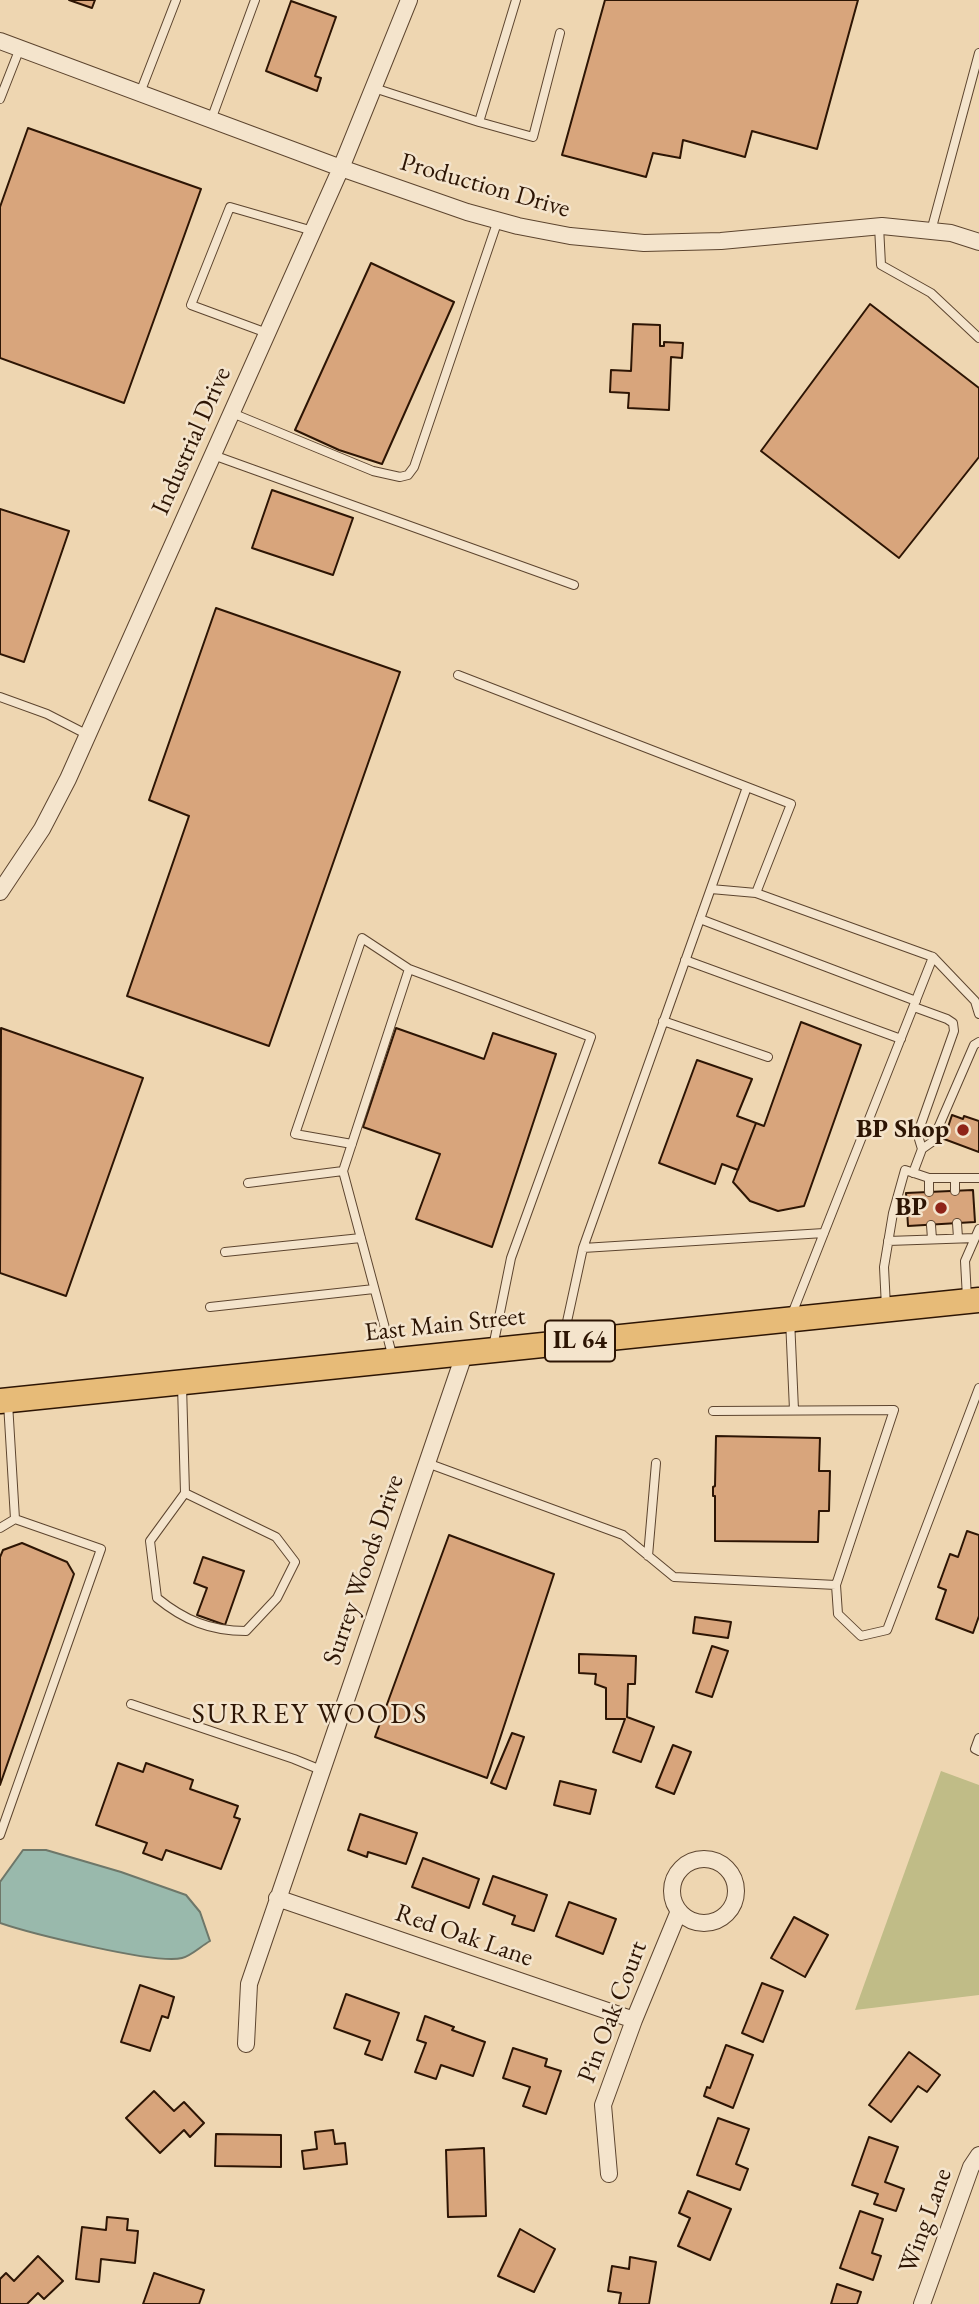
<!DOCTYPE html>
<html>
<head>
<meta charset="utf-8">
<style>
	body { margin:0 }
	canvas { display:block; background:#eed6b1 }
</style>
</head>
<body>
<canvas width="979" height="2304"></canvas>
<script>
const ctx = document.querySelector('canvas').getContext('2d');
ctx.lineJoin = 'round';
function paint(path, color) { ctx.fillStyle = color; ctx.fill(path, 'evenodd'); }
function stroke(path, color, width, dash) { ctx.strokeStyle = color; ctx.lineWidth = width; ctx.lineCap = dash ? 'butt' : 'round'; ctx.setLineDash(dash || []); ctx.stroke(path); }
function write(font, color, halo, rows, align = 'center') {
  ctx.font = font + ' "EB Garamond",serif'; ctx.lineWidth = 5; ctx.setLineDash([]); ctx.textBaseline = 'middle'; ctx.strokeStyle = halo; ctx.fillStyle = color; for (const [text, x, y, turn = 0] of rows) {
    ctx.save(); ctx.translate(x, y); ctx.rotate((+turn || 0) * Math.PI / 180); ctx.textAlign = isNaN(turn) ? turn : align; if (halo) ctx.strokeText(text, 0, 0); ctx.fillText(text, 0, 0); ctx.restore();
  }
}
paint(new Path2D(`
	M941,1771L979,1785V1995L855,2010Z`), '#c0bc87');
const water = new Path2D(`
	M23,1850H46L121,1872L186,1895L200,1912L210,1941C201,1946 191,1956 182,1958C157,1965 29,1933 0,1923V1882Z`);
paint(water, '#99b9ac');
stroke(water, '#6e7769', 2);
const building = new Path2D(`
	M69,0H95L92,8Z
	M605,0H858L817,149L752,131L745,157L683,140L680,158L653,153L646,177L562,155Z
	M291,1L336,17L315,76L321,78L317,91L266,71Z
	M28,128L201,189L124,403L0,358V207Z
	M371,263L454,302L382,464L339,450L295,430Z
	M870,304L979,388V457L899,558L761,451Z
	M633,324L660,325V346H664V342L683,343L682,358L671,357L669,410L628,408L629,393L610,392L611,370L631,371Z
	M272,490L353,518L333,575L252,548Z
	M0,509L69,531L24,662L0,654Z
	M216,608L400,672L269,1046L127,996L189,816L149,800Z
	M801,1022L861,1045L804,1206L778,1211L750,1201L733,1182L756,1123L764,1126Z
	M1,1028L143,1078L66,1296L0,1273Z
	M396,1028L484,1059L493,1033L556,1054L492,1247L416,1219L440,1154L363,1127Z
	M697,1060L752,1079L737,1116L756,1123L738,1170L722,1164L715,1184L659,1163Z
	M952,1115L963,1119L964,1116L979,1121V1152L944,1139Z
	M973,1190L975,1222L908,1226L906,1193Z
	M716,1436L820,1438L819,1471H830L829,1511H819L818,1542L715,1541V1496H713V1487L715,1486Z
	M967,1531L979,1535V1616L973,1633L936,1619L946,1590L938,1587L950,1554L958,1557Z
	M449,1535L554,1574L487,1778L375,1737Z
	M22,1543L67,1562L74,1574L0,1785V1557L3,1550Z
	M203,1557L244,1571L225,1625L197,1615L207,1588L194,1583Z
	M695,1617L731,1622L728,1638L693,1633Z
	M712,1646L728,1651L712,1697L696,1692Z
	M579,1654L636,1656L635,1684H628L627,1717L654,1727L641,1762L613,1752L625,1719H606V1688L595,1684L596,1674L579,1673Z
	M512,1733L524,1737L506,1789L491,1783Z
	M673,1745L691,1752L674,1794L656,1787Z
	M118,1763L143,1772L146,1763L193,1780L190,1789L238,1806L234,1817L240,1819L221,1869L166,1850L162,1860L143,1853L147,1843L96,1825Z
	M560,1781L596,1790L590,1814L554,1805Z
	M360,1814L417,1833L406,1864L368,1852L367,1857L348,1850Z
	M423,1858L479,1879L469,1908L412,1887Z
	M493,1876L547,1895L534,1931L512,1924L515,1916L483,1904Z
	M569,1902L616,1919L603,1954L556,1936Z
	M794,1917L828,1935L805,1977L771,1958Z
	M762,1983L783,1991L763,2042L742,2033Z
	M140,1985L174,1997L168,2018L162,2016L150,2051L121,2042Z
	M346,1994L399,2013L382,2060L365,2054L370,2041L334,2028Z
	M425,2016L454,2027L452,2030L485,2042L473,2076L441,2065L436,2079L415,2072L426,2043L417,2040Z
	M726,2045L753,2055L733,2108L704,2096L707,2087L710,2088Z
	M513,2048L547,2059L545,2066L561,2071L546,2114L523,2106L530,2087L503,2078Z
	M909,2052L940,2075L927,2092L918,2086L891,2122L869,2105Z
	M154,2091L174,2111L184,2102L204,2123L190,2137L184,2130L160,2153L126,2118Z
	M718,2118L749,2129L736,2164L748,2169L740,2190L697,2175Z
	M333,2130L335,2144L345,2143L347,2164L304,2169L302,2151L317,2149L315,2132Z
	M216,2134L281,2135V2167L215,2166Z
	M869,2137L898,2147L885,2182L904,2189L896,2211L874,2204L878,2194L852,2185Z
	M484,2148L486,2216L448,2217L446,2150Z
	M688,2191L731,2209L710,2260L678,2246L690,2218L679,2213Z
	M860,2211L883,2219L872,2253L881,2256L873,2280L840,2268Z
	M107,2217L128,2219L127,2230L138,2231L135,2263L101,2259L99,2282L76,2279L82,2227L106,2230Z
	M520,2229L555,2249L534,2292L498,2276Z
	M38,2256L63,2281L44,2299L38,2293L27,2304H0V2279L6,2273L14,2281Z
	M630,2257L656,2262L649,2304H619L621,2293L608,2291L612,2266L629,2269Z
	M154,2273L204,2290L199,2304H143Z
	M837,2284L861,2292L857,2304H831Z`);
paint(building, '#d8a57c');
stroke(building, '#2d1504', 2);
const lane = new Path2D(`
	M374,88L479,122L516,0
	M140,93L176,0
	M0,99L20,48
	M211,120L255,0
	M479,122L533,137L560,33
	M879,226L881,265L931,293L979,338
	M931,231L979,53
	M267,333L191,305L230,207L313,231
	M232,413L373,471L400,477L408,475L414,467L498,220
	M213,455L574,585
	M458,675L791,804L756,893L933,957L790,1319L794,1410
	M0,697L47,714L88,735
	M711,889L756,893
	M700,919L916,1001
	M933,957L975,1001L979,1014
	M685,960L901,1039
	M914,1007L947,1019L953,1023L954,1031L920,1127L919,1139L922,1149
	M663,1021L768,1057
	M352,1144L295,1134L362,938L409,969
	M913,1173L922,1149L932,1142L974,1045L979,1042
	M929,1178V1192
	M955,1178V1191
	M248,1183L343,1171
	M957,1223L958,1238
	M931,1225L932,1239
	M888,1241L975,1238
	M583,1248L747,787
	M225,1252L361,1238
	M967,1298L965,1261L979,1229
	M210,1307L374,1289
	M886,1307L884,1267L893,1213L905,1170L929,1178H979
	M563,1340L583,1248L824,1233
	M393,1358L343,1171L409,969L591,1037L511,1258L493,1347
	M182,1385L185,1493L150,1541L157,1598C184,1620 210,1631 246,1631L277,1598L295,1562L276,1537L185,1493
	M427,1463L623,1535L674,1577L836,1585L894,1410L713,1411
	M0,1528L15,1519L8,1403
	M648,1556L656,1463
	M836,1585L838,1614L861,1636L887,1630L979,1388
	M131,1704L294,1759L321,1770
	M979,1738L975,1749L979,1751
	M0,1835L101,1549L15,1519`);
const street = new Path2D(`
	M0,41L341,168L467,212L518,226L570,236L644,243L721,241L882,226L951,233L979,242
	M0,892L42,829L68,779L341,168L409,0
	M672 1891a32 32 0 1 1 64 0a32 32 0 1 1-64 0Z
	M277,1898L634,2020
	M246,2044L249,1984L465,1352
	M609,2174L603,2105L634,2020L679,1911
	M922,2304L971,2167L979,2155`);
const primary = new Path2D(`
	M0,1401L979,1300`);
stroke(lane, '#5d452f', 10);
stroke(street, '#5d452f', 18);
stroke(primary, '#2d1504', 27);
stroke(lane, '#f4e4cc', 8);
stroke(street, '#f4e4cc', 16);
stroke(primary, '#e7bb78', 24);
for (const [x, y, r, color] of [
	[963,1130,7,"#8f2418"],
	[941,1208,7,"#8f2418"]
]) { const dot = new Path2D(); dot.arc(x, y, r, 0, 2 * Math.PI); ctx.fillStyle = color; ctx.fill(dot); stroke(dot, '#f4e4cc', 2.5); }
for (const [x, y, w] of [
	[580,1341,70]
]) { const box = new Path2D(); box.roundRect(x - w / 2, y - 20.5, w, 41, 5); ctx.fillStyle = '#f4e4cc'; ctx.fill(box); stroke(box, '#2d1504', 2); }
write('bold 24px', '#2d1504', null, [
	["IL 64",580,1341]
]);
write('26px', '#2d1504', '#f4e4cc', [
	["Production Drive",485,186,16],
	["Industrial Drive",192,441,-66],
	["East Main Street",445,1325,-6],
	["Surrey Woods Drive",364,1570,-71],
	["Red Oak Lane",464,1936,19],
	["Pin Oak Court",613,2012,-69],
	["Wing Lane",926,2221,-70]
]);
write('bold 26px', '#2d1504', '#f4e4cc', [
	["BP Shop",949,1130],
	["BP",927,1208]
], 'right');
ctx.letterSpacing = '2px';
write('28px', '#2d1504', '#f4e4cc', [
	["SURREY WOODS",310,1715]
]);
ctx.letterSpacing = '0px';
</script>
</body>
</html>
